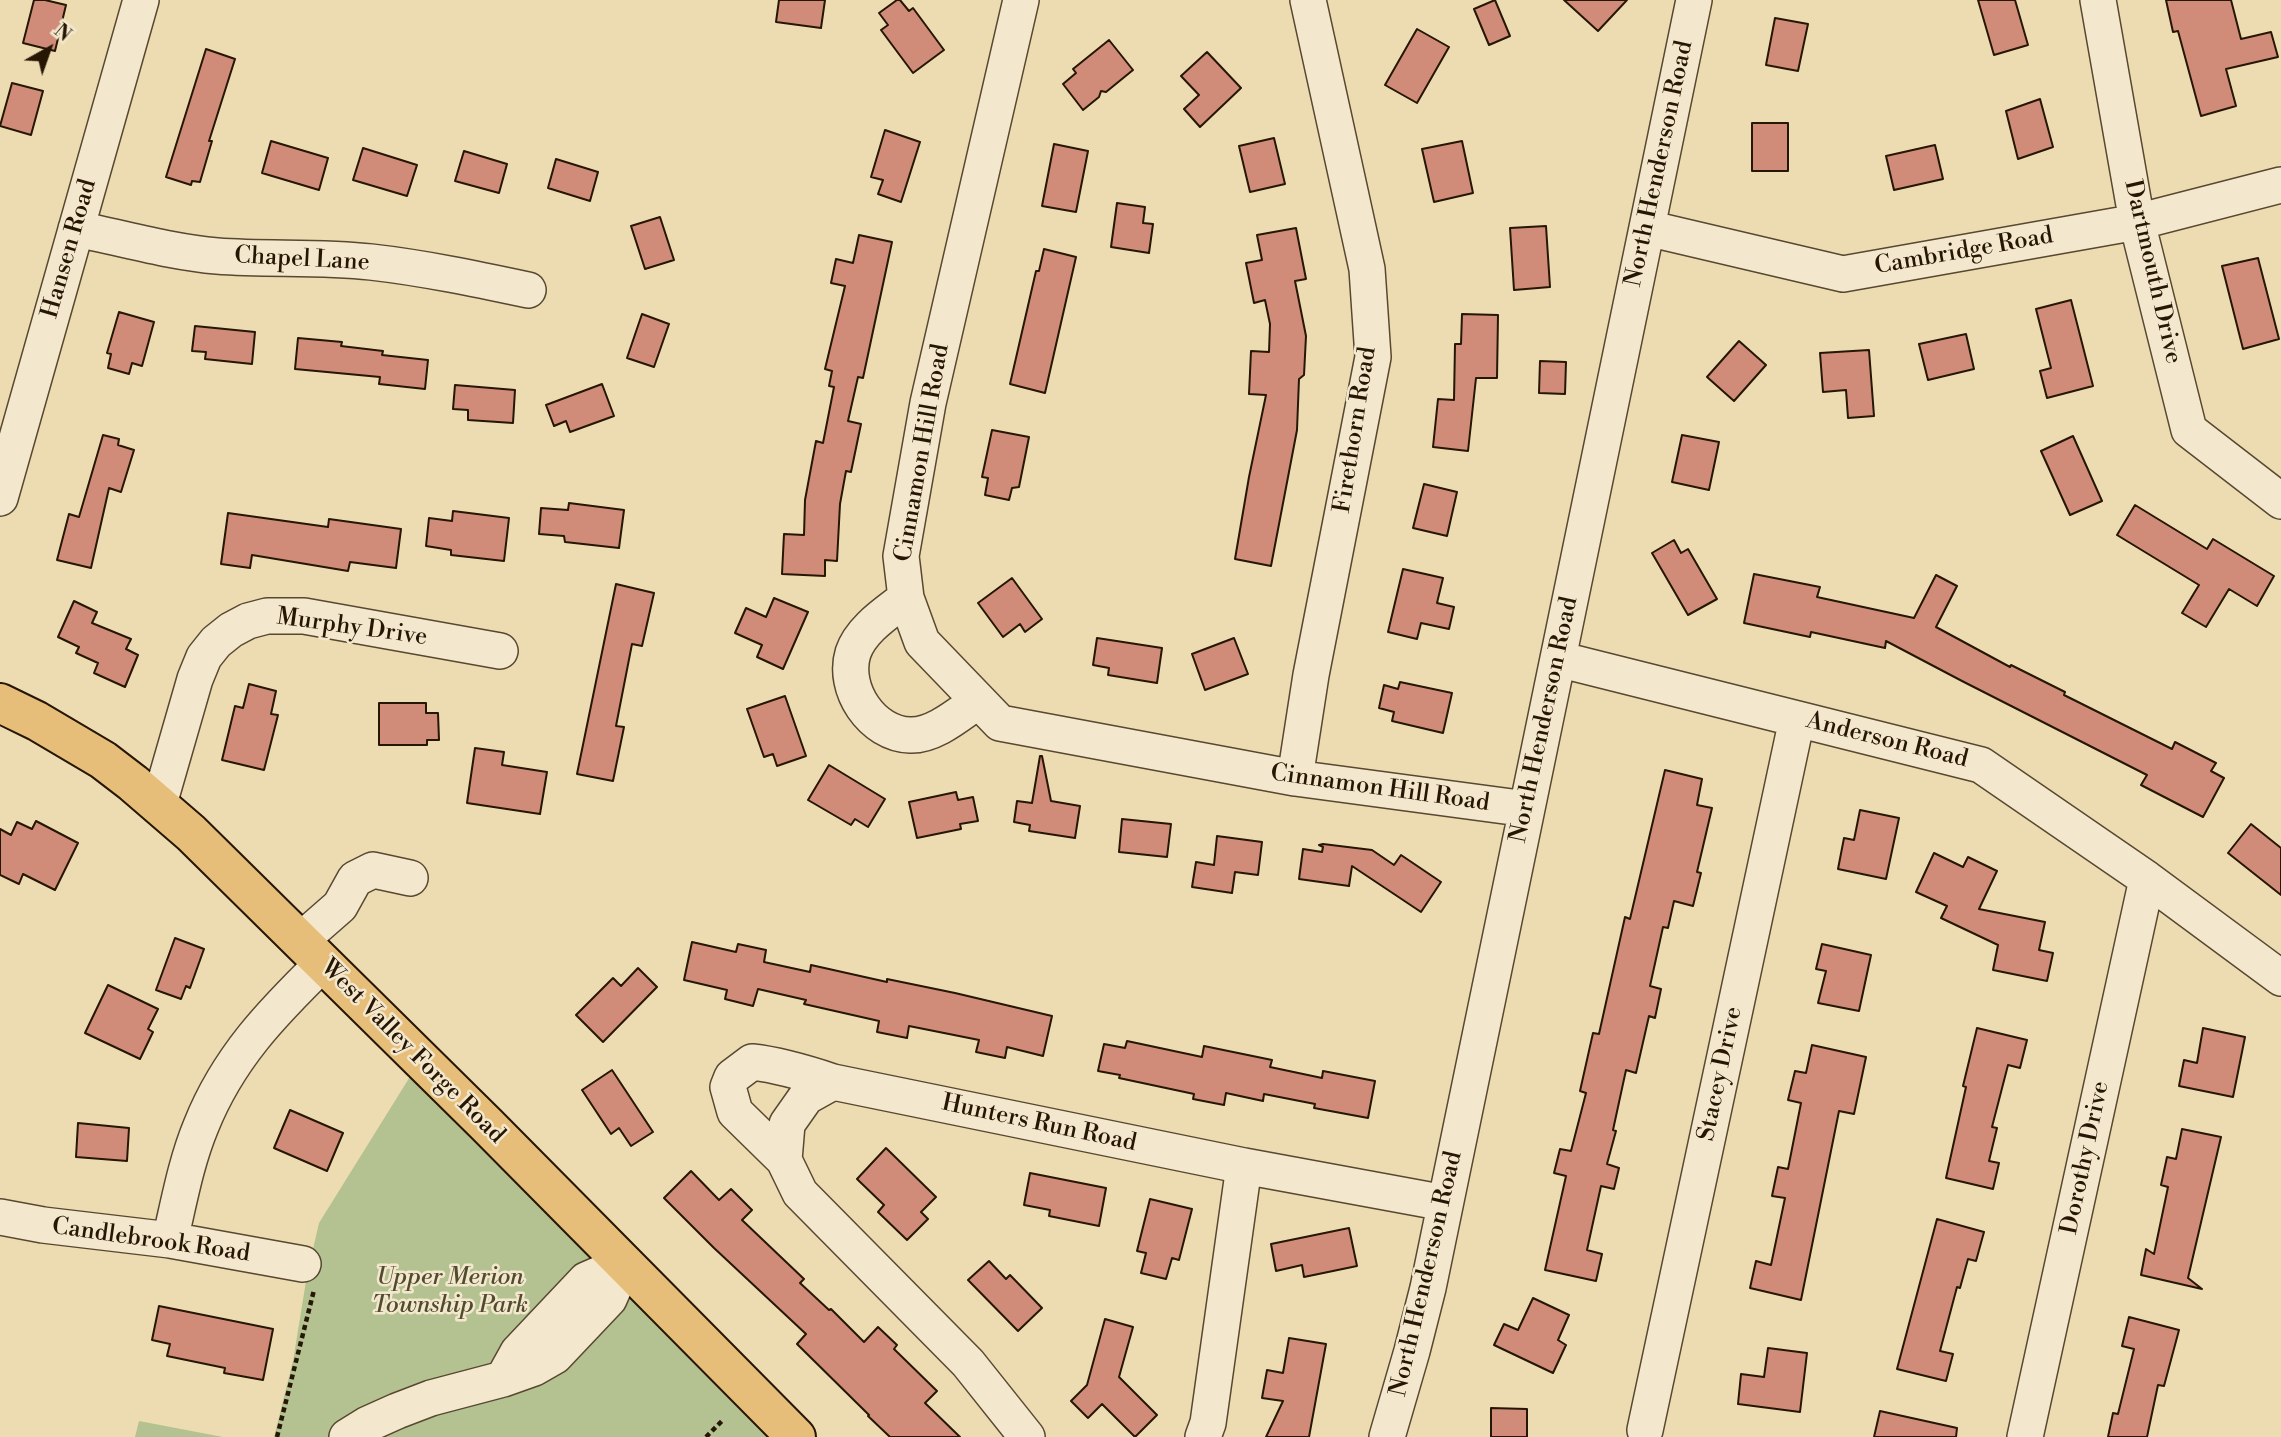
<!DOCTYPE html>
<html>
<head>
<meta charset="utf-8">
<style>
	body { margin:0 }
	#map { position:relative; width:2281px; height:1437px; overflow:hidden; background:#eddcb2; font-family:"Libre Bodoni",serif }
	canvas { display:block }
	.north { position:absolute; left:14px; top:14px; width:70px; height:70px; -webkit-text-stroke:5px #f3e8cd; paint-order:stroke; rotate:40deg; font-size:19px; font-weight:700; line-height:28px; text-align:center; color:#261604 }
	.north::after { content:''; display:block; margin:auto; width:24px; height:32px; background:#261604; clip-path:polygon(50% 0,100% 100%,50% 72%,0 100%) }
</style>
</head>
<body>
<div id="map">
<canvas width="2281" height="1437"></canvas>
<div class="north">N</div>
</div>
<script>
const ctx = document.querySelector('canvas').getContext('2d');
ctx.lineJoin = 'round';
function paint(path, color) { ctx.fillStyle = color; ctx.fill(path, 'evenodd'); }
function stroke(path, color, width, dash) { ctx.strokeStyle = color; ctx.lineWidth = width; ctx.lineCap = dash ? 'butt' : 'round'; ctx.setLineDash(dash || []); ctx.stroke(path); }
function write(font, color, halo, rows, align = 'center') {
  ctx.font = font + ' "Libre Bodoni",serif'; ctx.lineWidth = 5; ctx.setLineDash([]); ctx.textBaseline = 'middle'; ctx.strokeStyle = halo; ctx.fillStyle = color; for (const [text, x, y, turn = 0] of rows) {
    ctx.save(); ctx.translate(x, y); ctx.rotate((+turn || 0) * Math.PI / 180); ctx.textAlign = isNaN(turn) ? turn : align; if (halo) ctx.strokeText(text, 0, 0); ctx.fillText(text, 0, 0); ctx.restore();
  }
}
paint(new Path2D(`
	M421,1059L796,1437H274L293,1361L307,1275L319,1223Z
	M139,1421L223,1437H135Z`), '#b3c290');
const building = new Path2D(`
	M34,0H45L66,5L55,51L23,43Z
	M779,0H825L821,28L776,22Z
	M897,0H900L909,11L913,8L944,50L913,73L881,30L888,25L879,13Z
	M1495,0L1510,36L1489,45L1474,9Z
	M1564,0H1627L1598,31Z
	M1978,0H2015L2028,45L1994,55Z
	M2166,0H2231L2241,39L2271,32L2278,57L2226,69L2236,106L2201,116L2178,31L2173,32Z
	M1775,18L1808,24L1798,71L1766,65Z
	M1417,29L1449,47L1417,103L1385,85Z
	M1109,40L1133,70L1106,92L1101,91L1099,97L1083,110L1063,84L1076,73L1073,69Z
	M206,49L235,59L209,141H212L200,182L192,181L191,185L166,177Z
	M1207,52L1241,88L1200,127L1184,109L1199,95L1181,76Z
	M12,83L43,91L31,135L0,126Z
	M2040,99L2053,147L2018,159L2006,111Z
	M1752,123H1788V171H1752Z
	M885,130L920,142L901,202L878,194L883,180L871,177Z
	M1274,138L1285,184L1250,192L1239,146Z
	M271,141L328,158L319,190L262,173Z
	M1462,141L1473,193L1434,202L1422,149Z
	M1054,144L1088,151L1076,212L1042,206Z
	M1935,145L1943,179L1894,190L1886,156Z
	M363,148L417,165L407,196L353,180Z
	M464,151L507,164L499,193L455,181Z
	M556,159L598,172L590,201L548,188Z
	M1117,203L1145,207L1143,223L1153,224L1149,253L1111,247Z
	M660,217L674,260L645,269L631,226Z
	M1546,226L1550,287L1514,290L1510,228Z
	M1296,228L1306,279L1295,281L1306,336L1304,375L1299,379L1297,430L1271,566L1235,559L1249,477L1266,395L1249,394L1251,351L1269,352L1270,324L1265,300L1254,303L1246,263L1262,260L1257,235Z
	M859,235L892,242L863,378L858,377L848,421L861,424L851,472L846,471L840,504L837,561L825,560V576L782,574L784,534L804,535L805,500L816,441L823,443L834,387L829,386L832,371L825,369L845,286L831,283L836,259L853,263Z
	M1044,249L1076,257L1045,393L1010,384L1036,271H1039Z
	M2258,258L2279,339L2243,349L2222,266Z
	M2071,300L2093,386L2047,398L2040,371L2051,368L2036,309Z
	M119,312L154,322L142,366L132,363L129,374L108,368L111,354L107,353Z
	M642,314L669,324L654,367L627,358Z
	M1462,314L1498,315L1497,378H1476L1468,451L1433,447L1438,399L1454,400L1455,344H1461Z
	M195,326L255,332L252,364L205,359L206,352L192,351Z
	M1966,334L1974,369L1928,380L1919,344Z
	M298,338L342,342L341,346L383,351L382,355L428,360L425,389L379,384L380,377L295,369Z
	M1739,341L1766,365L1734,401L1707,377Z
	M1869,350L1874,416L1848,418L1846,390L1823,392L1820,353Z
	M1540,361L1566,362L1565,394L1539,393Z
	M602,384L614,416L570,432L566,421L554,426L546,405Z
	M455,385L515,390L513,423L468,420V410L453,409Z
	M992,430L1029,437L1019,487L1012,488L1009,500L985,495L988,478L982,477Z
	M103,435L119,439L118,445L134,450L121,492L109,488L91,568L57,560L69,514L79,517Z
	M1682,435L1719,442L1709,490L1672,482Z
	M2073,436L2102,501L2070,515L2041,451Z
	M1424,484L1457,492L1447,536L1413,528Z
	M569,503L624,510L619,548L565,542L564,536L539,534L541,508L568,510Z
	M2135,505L2207,549L2213,539L2274,576L2257,606L2229,589L2206,627L2182,613L2199,585L2117,535Z
	M453,511L509,518L504,561L451,555V550L426,546L429,518L452,521Z
	M228,513L328,527L329,519L401,529L396,568L350,562L348,571L252,555L250,568L221,564Z
	M1674,540L1681,553L1688,549L1717,599L1688,615L1652,553Z
	M1403,569L1443,578L1437,603L1454,607L1449,629L1421,623L1417,639L1388,632Z
	M1754,574L1820,587L1817,597L1914,618L1936,575L1957,586L1936,627L2010,667L2011,665L2065,692L2064,695L2172,749L2175,742L2216,763L2211,771L2224,778L2203,817L2141,785L2147,775L1962,681L1886,641L1885,648L1811,632L1810,637L1744,623Z
	M1012,578L1042,619L1025,632L1020,624L1003,637L978,603Z
	M616,584L654,593L642,646L632,644L616,726L624,727L613,781L577,774Z
	M774,598L808,612L783,669L757,657L762,645L735,633L746,608L766,617Z
	M74,601L97,612L92,623L131,639L126,649L138,655L125,687L94,673L98,663L76,653L79,647L58,637Z
	M1097,638L1162,648L1157,683L1108,675L1109,668L1093,665Z
	M1234,638L1248,674L1205,690L1192,654Z
	M1400,682L1452,693L1443,733L1392,721L1394,712L1379,708L1384,685L1398,689Z
	M249,684L276,691L271,714L278,715L264,770L222,760L235,706L243,708Z
	M785,696L806,756L777,766L773,754L764,757L747,709Z
	M379,703H426V713H438L439,740H427V745H379Z
	M475,748L504,752L502,765L547,772L540,814L467,803Z
	M1040,756H1042L1051,801L1080,806L1075,838L1029,831L1030,825L1014,822L1017,801L1032,803Z
	M829,765L885,799L868,827L855,819L851,825L808,800Z
	M1665,770L1702,779L1697,805L1712,808L1697,872L1701,873L1693,906L1674,901L1668,928L1663,927L1650,986L1661,989L1655,1018L1649,1016L1636,1073L1626,1070L1613,1130L1616,1131L1607,1164L1619,1168L1614,1189L1601,1186L1587,1250L1602,1254L1596,1281L1545,1270L1566,1176L1554,1173L1560,1149L1571,1151L1586,1093L1580,1091L1593,1033L1599,1034L1625,917L1630,919Z
	M956,792L958,800L973,797L978,821L960,824L961,829L917,838L909,802Z
	M1860,810L1899,818L1886,879L1838,869L1844,838L1854,840Z
	M1122,819L1171,824L1167,857L1119,852Z
	M36,821L78,843L55,890L23,874L19,884L0,875V829L11,835L17,822L32,829Z
	M2251,824L2281,848V895L2228,853Z
	M1217,836L1262,842L1258,875L1235,872L1232,893L1192,887L1196,862L1214,865Z
	M1323,844L1372,850L1394,865L1401,855L1441,882L1421,912L1352,866L1349,886L1299,879L1303,849L1322,852L1323,847L1319,845Z
	M1934,853L1963,867L1968,857L1997,871L1979,909L2045,922L2039,950L2053,953L2047,981L1993,970L1998,945L1941,918L1947,906L1916,892Z
	M175,938L204,949L190,988L186,986L181,999L156,990Z
	M692,942L736,952L738,944L766,950L764,962L810,972L811,965L887,982V979L955,993L1052,1016L1043,1056L1007,1047L1005,1058L976,1052L979,1040L909,1026L907,1038L877,1032L879,1021L804,1004L806,1000L758,989L753,1006L725,999L727,990L684,980Z
	M1822,944L1871,955L1859,1011L1818,1003L1826,971L1816,969Z
	M638,968L657,987L603,1042L576,1015L613,978L621,986Z
	M108,985L158,1009L148,1029L153,1032L140,1059L85,1033Z
	M1977,1028L2027,1040L2020,1068L2008,1065L1992,1127L1997,1128L1989,1161L1999,1163L1993,1189L1946,1178L1966,1087L1963,1086Z
	M2203,1028L2245,1037L2233,1097L2179,1086L2184,1060L2197,1063Z
	M1127,1041L1202,1057L1204,1046L1272,1060L1270,1067L1322,1078L1323,1071L1375,1081L1368,1118L1314,1108L1315,1104L1264,1094L1263,1101L1226,1093L1224,1105L1193,1099L1194,1094L1119,1078L1120,1075L1098,1071L1104,1044L1125,1048Z
	M1812,1045L1866,1057L1854,1114L1839,1111L1801,1300L1750,1288L1756,1261L1771,1265L1785,1198L1772,1196L1778,1167L1788,1169L1801,1103L1788,1100L1795,1071L1806,1073Z
	M612,1070L653,1132L631,1146L619,1128L611,1134L582,1090Z
	M290,1110L343,1133L327,1171L274,1148Z
	M78,1123L129,1128L127,1161L76,1157Z
	M2182,1129L2221,1137L2188,1278L2202,1289L2141,1275L2146,1249L2154,1254L2168,1187L2161,1185L2167,1157L2176,1159Z
	M886,1148L936,1197L921,1212L928,1219L907,1240L878,1212L884,1205L857,1179Z
	M691,1171L719,1200L731,1189L752,1210L742,1220L804,1279L800,1283L829,1310L831,1309L864,1342L878,1327L897,1345L894,1349L937,1391L925,1403L960,1437H890L868,1416L869,1415L797,1344L806,1334L714,1248L664,1198Z
	M1030,1173L1106,1188L1099,1226L1049,1216L1050,1210L1024,1205Z
	M1150,1199L1192,1209L1179,1260L1172,1258L1166,1279L1141,1273L1146,1253L1137,1251Z
	M1937,1219L1984,1232L1976,1261L1968,1259L1960,1288L1957,1287L1940,1351L1953,1354L1946,1381L1897,1369Z
	M1349,1228L1357,1266L1304,1277L1302,1265L1276,1271L1271,1244Z
	M989,1261L1006,1279L1010,1275L1042,1308L1018,1331L968,1280Z
	M1533,1298L1569,1315L1558,1340L1566,1345L1553,1373L1494,1345L1504,1324L1518,1330Z
	M159,1306L273,1329L263,1380L224,1373L225,1368L167,1356L170,1344L152,1340Z
	M2129,1317L2179,1330L2164,1386L2158,1385L2147,1437H2108L2113,1413L2118,1414L2134,1349L2122,1346Z
	M1105,1319L1133,1327L1119,1377L1157,1415L1135,1437L1102,1404L1088,1418L1071,1401L1087,1385Z
	M1289,1338L1326,1344L1309,1437H1266L1283,1401L1262,1398L1267,1370L1283,1373Z
	M1768,1348L1807,1353L1800,1412L1738,1404L1741,1374L1764,1377Z
	M1491,1408L1527,1409V1437H1491Z
	M1880,1411L1957,1428L1956,1437H1874Z`);
paint(building, '#d08c79');
stroke(building, '#261604', 2);
const minor = new Path2D(`
	M1021,0L928,403L901,556L906,598L922,642L1000,723L1295,778L1527,809
	M2098,0L2137,222L2189,430L2281,501
	M1647,228L1843,274L2137,222L2281,185
	M76,229C123,238 170,252 217,256C268,260 320,256 371,262C424,268 476,279 528,290
	M0,498L141,0
	M906,598C887,613 861,629 853,653C842,689 872,734 910,735C934,736 959,714 978,701
	M1558,659L1981,765L2147,879L2281,978
	M1295,778L1311,675L1373,357L1367,269L1308,0
	M159,804L195,679L204,657L216,642L231,630L248,621L267,616H304L500,651
	M300,941L340,906L355,879L373,870L410,878
	M784,1160L787,1124L806,1097L833,1082
	M1244,1166L1445,1203
	M0,1217L43,1225L170,1240L303,1264
	M170,1240C179,1202 186,1162 201,1126C228,1058 272,1013 323,963
	M503,1379L518,1352L586,1280L625,1263
	M1645,1430L1797,719
	M347,1437L368,1424L397,1411L431,1398L503,1379L534,1368L555,1356L609,1299L625,1263
	M1027,1437L968,1363L800,1193L784,1160L735,1112L728,1087L732,1077L752,1062C780,1065 806,1073 833,1082L1244,1166L1208,1423L1203,1437
	M1387,1437L1412,1351L1428,1288L1694,0
	M2025,1437L2147,879`);
const major = new Path2D(`
	M0,703L37,721L103,760L133,783L191,833L487,1125L796,1437`);
stroke(minor, '#584830', 38);
stroke(major, '#261604', 42);
stroke(new Path2D(`
	M277,1437L314,1290
	M706,1437L724,1419`), '#261604', 4.5, [5, 3.5]);
stroke(minor, '#f3e8cd', 35);
stroke(major, '#e6be79', 38);
write('24px', '#261604', '#f3e8cd', [
	["North Henderson Road",1660,164,-78],
	["Hansen Road",70,249,-74],
	["Cambridge Road",1964,252,-10],
	["Chapel Lane",302,260,3],
	["Dartmouth Drive",2152,272,77],
	["Firethorn Road",1356,430,-81],
	["Cinnamon Hill Road",923,453,-80],
	["Murphy Drive",352,628,8],
	["North Henderson Road",1545,720,-78],
	["Anderson Road",1887,741,14],
	["Cinnamon Hill Road",1380,789,8],
	["West Valley Forge Road",412,1052,45],
	["Stacey Drive",1721,1074,-78],
	["Hunters Run Road",1039,1124,12],
	["Dorothy Drive",2086,1158,-78],
	["Candlebrook Road",151,1241,8],
	["North Henderson Road",1427,1274,-77]
]);
write('italic 24px', '#504a2e', '#f3e8cd', [
	["Upper Merion",450,1278],
	["Township Park",450,1306]
]);
</script>
</body>
</html>
